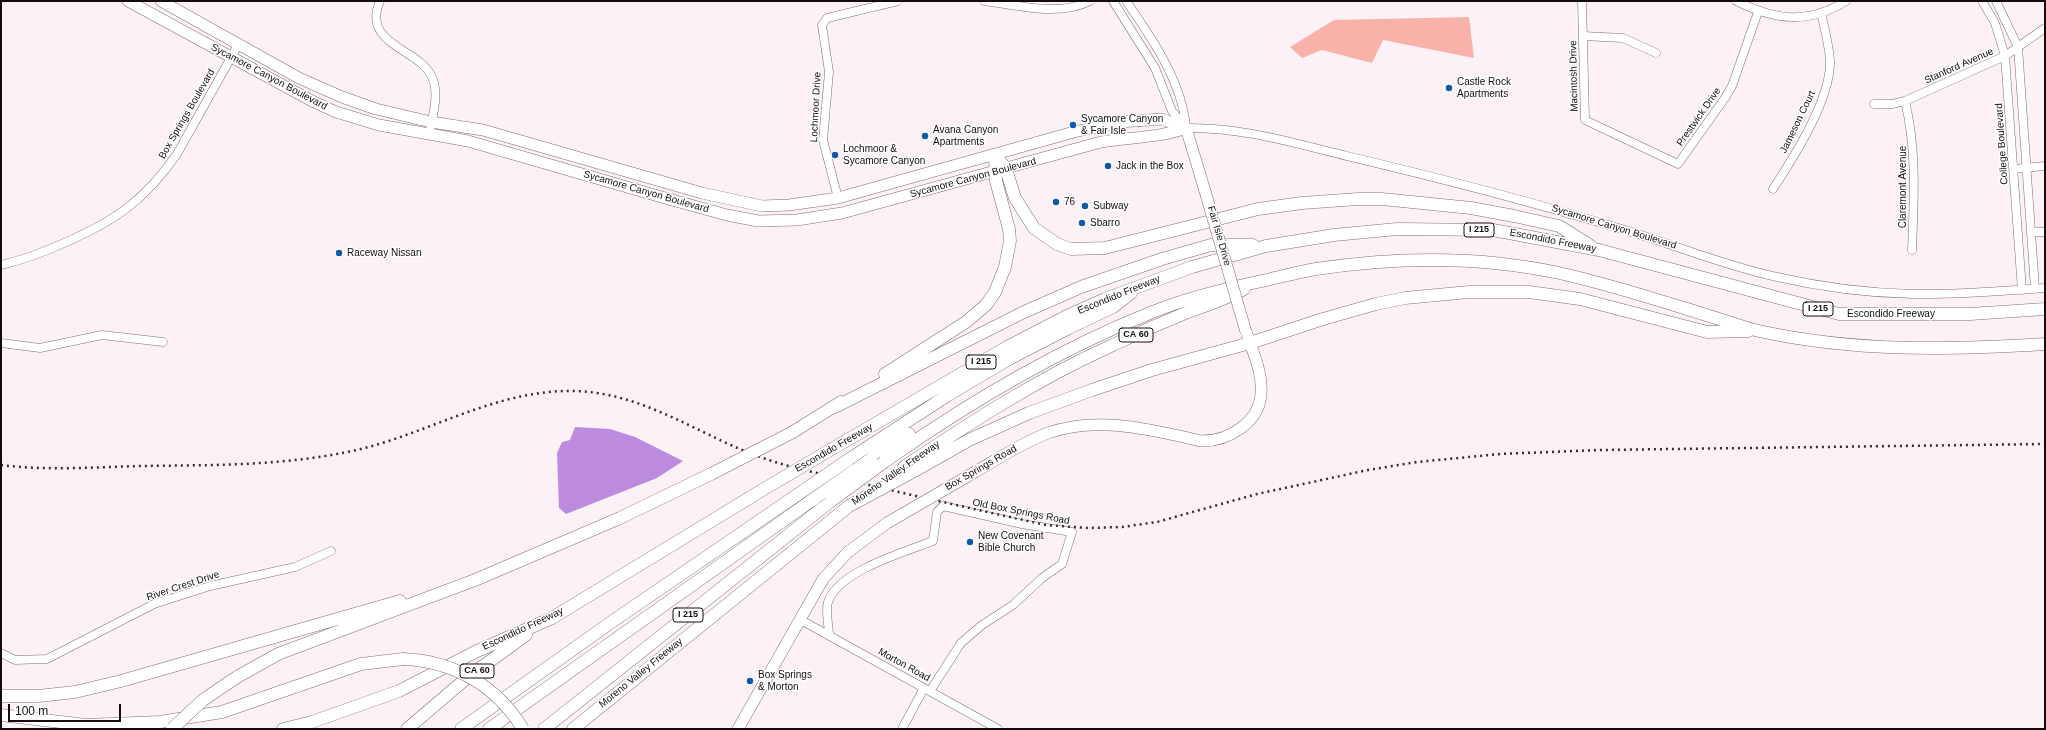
<!DOCTYPE html>
<html>
<head>
<meta charset="utf-8">
<style>
	body { margin:0 }
	#map { position:relative; width:2046px; height:730px; overflow:hidden; background:#fcf1f6; font-family:Helvetica,sans-serif }
	canvas { display:block }
	.frame { position:absolute; inset:0; border:2px solid #140b10; pointer-events:none }
	.scale { position:absolute; left:8px; top:704px; width:113px; height:18px; box-sizing:border-box; border:2px solid #140b10; border-top:0; padding-left:5px; font-size:12px; line-height:14px; white-space:nowrap; color:#140b10; -webkit-text-stroke:3px #fff; paint-order:stroke }
</style>
</head>
<body>
<div id="map">
<canvas width="2046" height="730"></canvas>
<div class="frame"></div>
<div class="scale">100 m</div>
</div>
<script>
const ctx = document.querySelector('canvas').getContext('2d');
ctx.lineJoin = 'round';
function paint(path, color) { ctx.fillStyle = color; ctx.fill(path, 'evenodd'); }
function stroke(path, color, width, dash) { ctx.strokeStyle = color; ctx.lineWidth = width; ctx.lineCap = dash ? 'butt' : 'round'; ctx.setLineDash(dash || []); ctx.stroke(path); }
function write(font, color, halo, rows, align = 'center') {
  ctx.font = font + ' Helvetica,sans-serif'; ctx.lineWidth = 3; ctx.setLineDash([]); ctx.textBaseline = 'middle'; ctx.strokeStyle = halo; ctx.fillStyle = color; for (const [text, x, y, turn = 0] of rows) {
    ctx.save(); ctx.translate(x, y); ctx.rotate((+turn || 0) * Math.PI / 180); ctx.textAlign = isNaN(turn) ? turn : align; if (halo) ctx.strokeText(text, 0, 0); ctx.fillText(text, 0, 0); ctx.restore();
  }
}
paint(new Path2D(`
	M1469,17L1474,58L1383,40L1372,63L1322,50L1302,58L1290,47L1334,20Z`), '#f8b2aa');
paint(new Path2D(`
	M575,427L610,429L635,437L683,461L657,478L566,514L559,508L557,453L562,442L570,440Z`), '#bd8bdd');
const minor = new Path2D(`
	M380,1C361,45 419,48 432,77C440,94 432,118 429,135
	M984,1C1017,5 1059,17 1090,1
	M1113,1L1155,68L1172,111L1186,128
	M1126,1C1152,38 1182,82 1186,127
	M1582,1L1585,120L1678,164L1725,98L1732,86L1758,12
	M1736,1C1774,20 1808,25 1846,1
	M1982,1L1995,23L2005,56L2022,290
	M1996,1L2018,47L2035,289
	M1583,36L1623,38L1656,53
	M1905,101C1917,150 1914,199 1912,250
	M1874,104H1892L1905,101L2005,56L2045,28
	M1186,128C1241,127 1293,143 1347,156C1440,178 1533,202 1625,230C1675,245 1725,266 1777,277C1821,287 1867,293 1912,294C1957,295 2001,291 2045,288
	M2014,169L2045,166
	M1773,189C1794,157 1831,99 1830,61C1829,45 1825,29 1821,13
	M838,198L823,140L829,72L822,25L827,18L898,1
	M2031,232H2045
	M1,265C23,260 44,252 64,243C115,221 145,200 177,154L238,45
	M1,343L40,348L102,335L163,342
	M799,619L998,729
	M829,635C829,626 825,611 828,602C838,571 905,552 933,541L937,512L943,506L1022,524L1072,532L1062,564L1042,578L1013,605L982,625L961,643L930,691
	M1,653L15,660L47,659L154,604L210,586L295,567L331,551
	M902,729L924,688`);
const major = new Path2D(`
	M128,1L312,101L336,112L379,125L468,141L665,198L727,215L758,221L797,220L842,213L1101,142C1129,137 1159,138 1186,128
	M161,1L299,78L342,97L376,109L431,122L483,130L702,193L762,206L789,205L838,198L1074,132L1120,122L1162,119L1186,128
	M1186,128L1205,191
	M975,472C999,458 1022,443 1048,433C1098,415 1152,430 1202,441C1228,441 1259,423 1261,394C1263,373 1253,353 1247,334
	M738,729L823,579L848,552L887,523`);
const highway = new Path2D(`
	M995,155L1006,169L1015,198L1034,228L1057,244L1071,249L1105,248L1258,209L1302,203L1358,199H1382L1471,208L1514,216L1559,226L1591,246
	M885,374L966,322L986,305L995,292L1005,267L1010,241L1009,229L996,181L995,155
	M835,407L1024,312L1081,287L1162,259L1211,245H1253
	M793,432L841,402
	M825,453L1007,347L1067,316L1105,299L1192,267L1266,246L1334,235L1397,229L1493,230L1599,250L1839,314H1970L2045,309
	M871,459L909,434
	M848,460L948,395L1009,359L1069,328L1113,307L1131,293
	M884,462C968,403 1055,351 1150,313C1186,298 1224,289 1262,281C1280,277 1298,272 1316,269C1395,257 1480,256 1559,273C1609,284 1658,300 1706,315C1724,320 1741,327 1759,331C1855,352 1948,350 2045,344
	M904,467C971,422 1039,378 1113,345C1138,333 1163,322 1188,312C1207,305 1226,299 1244,289
	M916,470L969,440L1029,413L1092,390L1152,370L1250,343L1323,319L1376,304L1405,298L1469,292H1529L1580,299L1707,332L1748,331
	M237,677L278,654L475,580L620,518L711,474
	M1,696H38L75,692L121,681L400,601
	M1,715L86,725L160,722L222,712L361,664L403,659
	M283,729L312,722L399,691L475,652L552,618L764,489
	M407,729L468,677L526,635
	M461,729L610,623L797,495
	M489,729L815,498
	M544,729L831,501
	M573,729L849,506`);
stroke(minor, '#836a76', 9);
stroke(major, '#836a76', 12);
stroke(highway, '#836a76', 13);
stroke(minor, '#fff', 8);
stroke(major, '#fff', 11);
stroke(highway, '#fff', 12);
stroke(new Path2D(`
	M1,465C47,471 95,467 142,466C212,465 282,466 352,451C427,435 495,389 575,391C648,393 705,440 772,461C799,470 828,475 856,482C919,497 983,511 1046,525L1088,528L1122,527L1157,522L1257,494L1368,470L1417,462L1500,454L1599,450L2045,444`), '#342b30', 2.5, [2, 4]);
const majorBridge = new Path2D(`
	M1205,191L1246,332
	M887,523L975,472`);
const highwayBridge = new Path2D(`
	M711,474L793,432
	M764,489L825,453
	M797,495L848,460
	M815,498L871,459
	M831,501L884,462
	M849,506L916,470
	M403,659C454,661 497,686 523,729
	M172,729L203,700L237,677`);
stroke(majorBridge, '#836a76', 12, []);
stroke(highwayBridge, '#836a76', 13, []);
stroke(majorBridge, '#fff', 11);
stroke(highwayBridge, '#fff', 12);
for (const [x, y, r, color] of [
	[1449,88,4,"#1059a8"],
	[1073,125,4,"#1059a8"],
	[925,136,4,"#1059a8"],
	[835,155,4,"#1059a8"],
	[1108,166,4,"#1059a8"],
	[1056,202,4,"#1059a8"],
	[1085,206,4,"#1059a8"],
	[1082,223,4,"#1059a8"],
	[339,253,4,"#1059a8"],
	[970,542,4,"#1059a8"],
	[750,681,4,"#1059a8"]
]) { const dot = new Path2D(); dot.arc(x, y, r, 0, 2 * Math.PI); ctx.fillStyle = color; ctx.fill(dot); stroke(dot, '#fff', 1.5); }
for (const [x, y, w] of [
	[1479,230,30],
	[1818,309,30],
	[1136,335,34],
	[981,362,30],
	[688,615,30],
	[477,671,34]
]) { const box = new Path2D(); box.roundRect(x - w / 2, y - 7, w, 14, 3); ctx.fillStyle = '#fff'; ctx.fill(box); stroke(box, '#140b10', 1); }
write('bold 9px', '#140b10', null, [
	["I 215",1479,230],
	["I 215",1818,309],
	["CA 60",1136,335],
	["I 215",981,362],
	["I 215",688,615],
	["CA 60",477,671]
]);
write('10px', '#140b10', '#fff', [
	["Stanford Avenue",1959,66,-24],
	["Macintosh Drive",1574,76,-91],
	["Sycamore Canyon Boulevard",269,77,28],
	["Lochmoor Drive",816,107,-87],
	["Box Springs Boulevard",187,114,-60],
	["Prestwick Drive",1699,117,-55],
	["Jameson Court",1798,122,-64],
	["College Boulevard",2002,144,-94],
	["Sycamore Canyon Boulevard",973,178,-15],
	["Claremont Avenue",1903,187,-90],
	["Sycamore Canyon Boulevard",646,192,16],
	["Sycamore Canyon Boulevard",1614,227,17],
	["Fair Isle Drive",1219,236,74],
	["Escondido Freeway",1553,241,11],
	["Escondido Freeway",1119,295,-22],
	["Escondido Freeway",1891,314],
	["Escondido Freeway",834,448,-30],
	["Box Springs Road",981,468,-30],
	["Moreno Valley Freeway",896,473,-35],
	["Old Box Springs Road",1021,512,11],
	["River Crest Drive",183,586,-18],
	["Escondido Freeway",523,629,-25],
	["Morton Road",904,665,29],
	["Moreno Valley Freeway",641,673,-39]
]);
write('10px', '#140b10', '#fff', [
	["Castle Rock",1457,82],
	["Apartments",1457,94],
	["Sycamore Canyon",1081,119],
	["& Fair Isle",1081,131],
	["Avana Canyon",933,130],
	["Apartments",933,142],
	["Lochmoor &",843,149],
	["Sycamore Canyon",843,161],
	["Jack in the Box",1116,166],
	["76",1064,202],
	["Subway",1093,206],
	["Sbarro",1090,223],
	["Raceway Nissan",347,253],
	["New Covenant",978,536],
	["Bible Church",978,548],
	["Box Springs",758,675],
	["& Morton",758,687]
], 'left');
</script>
</body>
</html>
